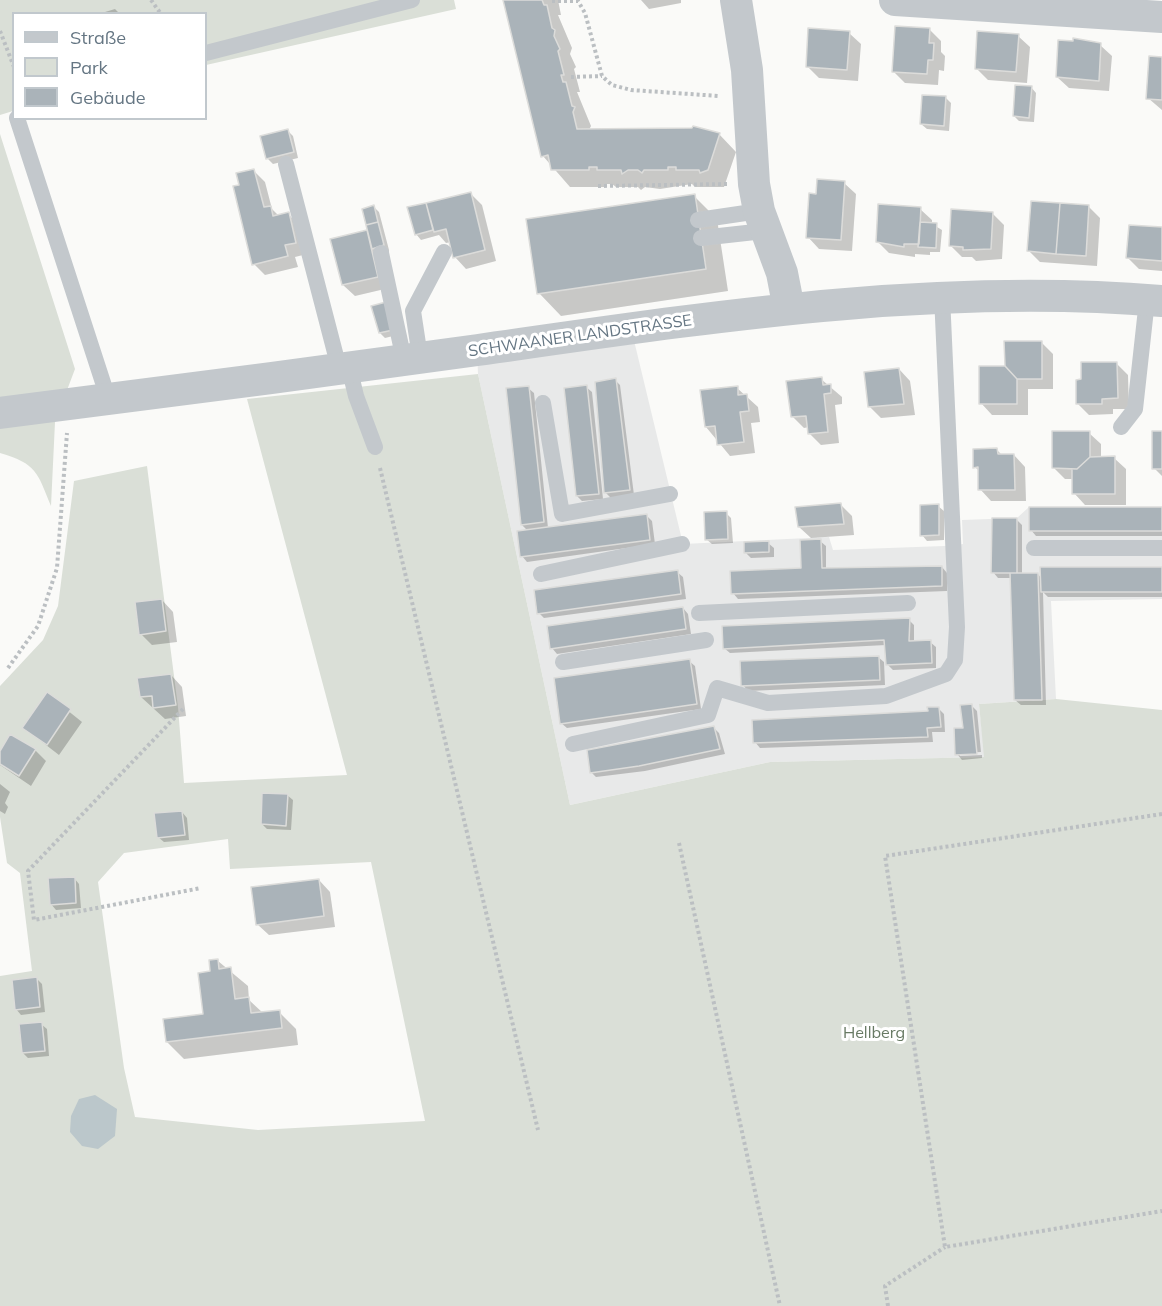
<!DOCTYPE html>
<html>
<head>
<meta charset="utf-8">
<style>
	body { margin:0 }
	#map { position:relative; width:1162px; height:1306px; overflow:hidden; background:#fafaf8; font-family:Mulish,sans-serif }
	canvas { display:block }
	.legend { position:absolute; left:12px; top:12px; width:195px; height:108px; box-sizing:border-box; background:#fff; border:2px solid #c1c8cd; margin:0; padding:8px 10px; list-style:none; font-size:18px; color:#657683 }
	.legend li { display:flex; align-items:center; gap:12px; height:30px }
	.legend b { width:30px; border:2px solid #c1c8cd }
</style>
</head>
<body>
<div id="map">
<canvas width="1162" height="1306"></canvas>
<ul class="legend">
<li><b style="height:8px;background:#c3c8cc"></b>Straße</li>
<li><b style="height:16px;background:#dadfd7"></b>Park</li>
<li><b style="height:16px;background:#aab3b9"></b>Gebäude</li>
</ul>
</div>
<script>
const ctx = document.querySelector('canvas').getContext('2d');
ctx.lineJoin = 'round';
function paint(path, color) { ctx.fillStyle = color; ctx.fill(path, 'evenodd'); }
function stroke(path, color, width, dash) { ctx.strokeStyle = color; ctx.lineWidth = width; ctx.lineCap = dash ? 'butt' : 'round'; ctx.setLineDash(dash || []); ctx.stroke(path); }
function write(font, color, halo, rows, align = 'center') {
  ctx.font = font + ' Mulish,sans-serif'; ctx.lineWidth = 6; ctx.setLineDash([]); ctx.textBaseline = 'middle'; ctx.strokeStyle = halo; ctx.fillStyle = color; for (const [text, x, y, turn = 0] of rows) {
    ctx.save(); ctx.translate(x, y); ctx.rotate((+turn || 0) * Math.PI / 180); ctx.textAlign = isNaN(turn) ? turn : align; if (halo) ctx.strokeText(text, 0, 0); ctx.fillText(text, 0, 0); ctx.restore();
  }
}
paint(new Path2D(`
	M631,328L683,544L829,537L833,550L944,546L963,544L962,520L1017,518L1029,507H1162V599L1051,601L1056,699L979,704L985,757L770,762L570,805L478,374L477,350Z`), '#e8e9e9');
paint(new Path2D(`
	M0,0H454L456,9L206,65V14H14L13,111L0,115Z
	M0,134L75,369L55,422L51,506C37,472 37,464 0,453Z
	M478,374L570,805L770,762L984,757L979,704L1056,699L1162,710V1306H0V976L32,971L20,873L7,863L0,817V686L43,640L58,606L74,481L147,466L178,707L184,783L347,775L247,399ZM228,839L230,869L371,862L425,1121L258,1130L135,1117L124,1068L98,882L124,853Z`), '#dadfd7');
paint(new Path2D(`
	M95,1095L117,1109L115,1136L98,1149L82,1146L70,1132L71,1116L79,1099Z`), '#bbc7cb');
paint(new Path2D(`
	M504,0H558L561,15H558L572,48L570,54L576,67L574,69L580,92H577L591,126L589,130L719,134L736,152L724,187H695L692,184L660,189L645,187L641,190L638,187H616L612,184H606V187H570L543,156Z
	M641,0H681V3L649,9Z
	M115,9L120,14H106L105,12Z
	M930,30L941,41V52L945,56L944,71L939,70L938,85L905,83L893,71Z
	M849,33L861,44L858,81L819,78L807,66Z
	M1018,36L1030,47L1027,83L988,80L976,68Z
	M1100,45L1112,56L1109,91L1069,88L1057,77Z
	M1162,59V110L1148,98Z
	M1031,87L1036,93L1034,122L1019,121L1014,116Z
	M946,98L951,103L949,131L927,129L921,124Z
	M287,130L293,136L298,158L273,164L267,158Z
	M254,171L265,182L272,209L279,216L288,214L300,226L307,254L295,257L298,267L265,275L254,264L240,186Z
	M844,183L856,194L852,251L819,249L808,237Z
	M470,193L482,205L496,261L466,269L455,257L451,242L446,243L439,235L421,240L416,234L409,209Z
	M694,196L717,219L728,291L561,316L539,293Z
	M374,207L379,212L389,250V288L355,296L343,285L366,232L370,235Z
	M1089,207L1100,218L1097,266L1040,262L1029,251Z
	M920,209L932,220V224L942,230L940,252H930V255L915,254V257L889,253L877,241Z
	M992,213L1004,225L1002,259L976,261L972,257H962L950,245Z
	M1162,228V271L1139,269L1128,258Z
	M373,307L397,335L385,338L380,333Z
	M1042,343L1053,354V389H1028V415H992L981,403L1006,368Z
	M1117,364L1128,375L1129,409H1113V414L1089,415L1077,403Z
	M899,369L910,381L915,415L881,418L870,407Z
	M821,379L842,397V404L835,405L839,443L821,445L809,433V427L804,428L792,416Z
	M615,380L620,385L634,495L611,498L605,492Z
	M586,387L592,392L603,499L582,501L577,496Z
	M528,388L534,393L548,528L646,515L652,521L655,544L527,562L522,556L528,531L522,525Z
	M737,388L758,407L760,422L751,423L755,453L730,456L706,427Z
	M1089,433L1101,444V458H1114L1126,469V505H1085L1074,493V479H1065L1054,468Z
	M1162,433V476L1154,468Z
	M997,450L1002,455H1014L1025,467L1026,501H991L980,489V472L975,467Z
	M841,505L852,516L854,535L811,538L799,527Z
	M938,506L944,511V540L927,541L922,535Z
	M1162,509V536H1036L1031,530Z
	M726,513L731,518L733,543L712,544L706,539Z
	M1017,520L1022,525V574H1038L1042,579L1162,569V597H1048L1043,592L1046,705H1021L1015,700L1012,578H998L993,572Z
	M820,541L826,546V570L942,567L947,573V591L738,599L733,593L802,570Z
	M768,543L774,548V557L751,558L746,553Z
	M677,572L683,577L686,599L544,618L539,613Z
	M162,600L173,612L177,642L152,645L141,634Z
	M683,608L688,614L691,634L557,654L552,648Z
	M909,620L914,625V642H930L936,647V668L893,670L888,665L886,645L730,653L724,648Z
	M878,657L884,662L885,685L748,691L743,685Z
	M689,661L695,666L701,709L567,728L561,723Z
	M171,675L182,687L186,716L165,719L141,697Z
	M47,694L82,722L59,755L24,728Z
	M971,705L977,711L981,752L960,753V756L982,755V758L962,760L957,754Z
	M938,708L944,714L945,732H932L933,742L760,748L755,742L930,712Z
	M714,728L719,733L725,754L645,771L596,777L591,772Z
	M35,750L46,761L31,786L0,765V754Z
	M0,784L10,792L5,803L8,807L5,814L0,811Z
	M287,795L293,800L291,830L267,829L262,824Z
	M182,812L187,818L189,840L164,842L158,837Z
	M74,878L79,884L81,908L56,910L51,904Z
	M319,880L330,892L335,927L269,935L257,924Z
	M218,961L248,986L249,1000L263,1013L279,1012L296,1029L298,1045L184,1059L167,1042L204,1016L212,972Z
	M37,979L42,984L45,1012L21,1015L16,1009Z
	M41,1024L47,1029L49,1056L28,1058L23,1053Z`), '#0003');
const building = new Path2D(`
	M503,0H542L544,5H547L552,28L555,30L554,36L560,49L558,51L564,75H561L563,82H566L572,106L575,107L573,112L577,129L692,128L693,126L720,133L708,170L700,173L699,170H676V167H668V170H644L642,173L638,170H628L622,174L621,170H597V167H589V170H551L548,155L541,157Z
	M895,26L930,28L929,43H934L933,60H928L927,74L892,72Z
	M808,28L850,31L847,70L806,67Z
	M977,31L1019,34L1016,72L975,69Z
	M1073,38L1101,43L1099,81L1056,77L1058,40L1073,41Z
	M1149,56L1162,57V100L1146,99Z
	M1015,85L1032,86L1029,118L1013,116Z
	M922,95L946,96L944,126L920,124Z
	M288,129L294,152L266,159L260,136Z
	M254,169L264,207L271,206L273,216L289,212L296,243L285,245L288,256L252,265L233,186L239,185L236,173Z
	M817,179L845,181L841,240L806,238L809,193L816,194Z
	M471,192L485,250L453,258L446,229L434,232L426,203Z
	M695,194L706,269L537,294L526,219Z
	M1031,201L1060,203L1056,254L1027,251Z
	M426,203L433,230L415,235L407,207Z
	M1060,203L1089,205L1086,256L1056,254Z
	M878,204L921,207L919,244H904V247L876,242Z
	M374,205L378,222L366,225L362,209Z
	M951,209L993,212L991,249L963,250V247L949,246Z
	M378,222L384,245L372,249L366,225Z
	M920,222L937,223L936,248L918,247Z
	M1129,225L1162,227V261L1126,258Z
	M367,230L378,277L342,285L330,239Z
	M386,302L393,330L379,333L371,306Z
	M1004,341H1042V379H1017L1005,366Z
	M1081,362H1117L1118,398L1102,399V404H1076V380L1081,379Z
	M979,366H1005L1017,379V404H979Z
	M899,368L904,404L868,407L864,372Z
	M822,377L823,385L831,384V393L824,394L828,432L808,434L806,416L791,417L786,381Z
	M616,378L630,490L604,493L595,382Z
	M587,385L599,494L576,496L564,388Z
	M529,386L544,522L521,525L506,388Z
	M738,386V395L747,394L749,411L740,412L744,442L717,445L715,426L705,427L700,390Z
	M1052,431H1090V457L1077,469L1052,468Z
	M1152,431H1162V469H1152Z
	M997,448L998,454H1014L1015,490H978V467L973,468V449Z
	M1115,456V494H1072V469H1077L1090,457Z
	M841,503L844,524L798,527L795,507Z
	M939,504V535L920,536V505Z
	M1029,507H1162V531H1029Z
	M727,511L728,539L705,540L704,512Z
	M647,514L650,540L520,557L517,531Z
	M992,518H1017V573H991Z
	M821,539L822,568L942,566V586L731,594L730,571L801,568L800,540Z
	M769,541V552L744,553V542Z
	M1040,567H1162V592H1041Z
	M678,570L681,594L537,614L534,590Z
	M1010,573H1038L1042,700H1014Z
	M162,599L166,631L139,635L135,602Z
	M683,607L686,629L550,649L547,626Z
	M910,618L909,641L931,640L932,663L886,665L884,640L723,649L722,626Z
	M879,656L880,680L741,686L740,661Z
	M690,659L697,704L560,724L554,678Z
	M171,674L176,705L153,708L152,696L140,697L137,678Z
	M47,692L71,709L47,745L22,728Z
	M972,704L977,754L955,755L954,728H963L960,705Z
	M927,707H939L941,727L927,728L928,737L753,743L752,720L928,711Z
	M714,726L720,749L639,766L590,773L587,750Z
	M10,734L36,749L19,776L0,764V751Z
	M262,793L288,794L286,826L261,824Z
	M182,811L185,835L157,838L154,813Z
	M75,877L76,903L50,905L48,878Z
	M319,879L324,916L256,925L251,887Z
	M218,959L219,969L231,967L235,999L249,997L251,1013L280,1010L282,1028L166,1042L163,1019L203,1014L198,973L210,971L209,960Z
	M37,977L40,1007L15,1010L12,980Z
	M42,1022L45,1051L22,1053L19,1024Z`);
paint(building, '#aab3b9');
stroke(building, '#dcdcda', 1.5);
stroke(new Path2D(`
	M151,0L161,14
	M552,1H578L585,13L602,76L612,85L631,90L719,96
	M0,31L14,67
	M571,77L602,76
	M598,186L727,184
	M380,468L538,1130
	M8,668L38,626L57,568L67,433
	M183,709L28,871L34,920L201,888
	M1162,814L885,856L945,1247L1162,1211
	M679,843L780,1306
	M888,1306L885,1286L945,1247`), '#bbbfc2', 4, [3, 3]);
stroke(new Path2D(`
	M206,53L412,0
	M17,118L108,398
	M286,164L339,368
	M698,220L759,211
	M701,238L764,231
	M381,253L404,360
	M420,357L413,311L444,252
	M349,367L356,396L375,447
	M543,403L562,514L670,494
	M1121,427L1135,409L1147,300
	M1034,548H1162
	M541,574L682,544
	M699,613L908,603
	M563,662L706,640
	M573,744L708,715L717,688L768,703L886,696L946,674L955,660L957,627L942,296`), '#c3c8cc', 16);
stroke(new Path2D(`
	M736,0L747,70L754,184L759,211L782,273L789,309
	M895,0L1162,17
	M0,413C159,393 319,372 478,350C704,318 932,282 1162,301`), '#c3c8cc', 32);
write('16px', '#657683', '#fff', [
	["SCHWAANER LANDSTRASSE",580,336,-8]
]);
write('16px', '#687a64', '#fff', [
	["Hellberg",874,1033]
]);
</script>
</body>
</html>
